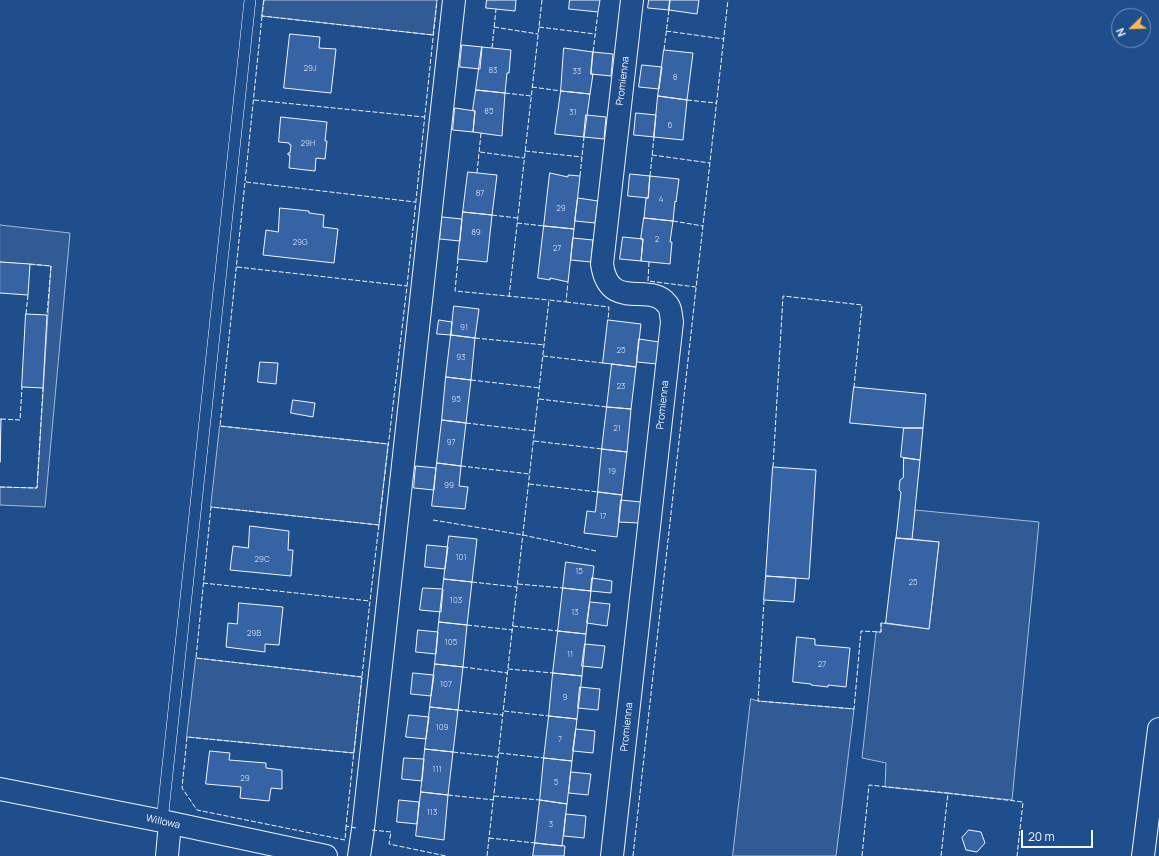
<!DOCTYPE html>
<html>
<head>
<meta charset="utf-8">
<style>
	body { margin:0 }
	#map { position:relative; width:1159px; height:856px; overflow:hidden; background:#1f4e8c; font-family:Manrope,sans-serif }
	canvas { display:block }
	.north { position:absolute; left:1111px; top:8px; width:40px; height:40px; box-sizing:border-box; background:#1f4e8c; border:1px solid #7391ba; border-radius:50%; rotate:247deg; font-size:11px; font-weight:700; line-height:16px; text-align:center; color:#f2f6ff }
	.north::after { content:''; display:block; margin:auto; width:14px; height:18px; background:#ffb74d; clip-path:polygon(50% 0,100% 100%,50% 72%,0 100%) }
	.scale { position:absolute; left:1021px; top:830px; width:72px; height:18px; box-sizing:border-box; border:2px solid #f2f6ff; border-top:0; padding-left:5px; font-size:12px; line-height:14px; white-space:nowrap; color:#f2f6ff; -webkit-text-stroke:3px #1f4e8c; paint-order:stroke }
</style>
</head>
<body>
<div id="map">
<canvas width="1159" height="856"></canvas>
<div class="north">N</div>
<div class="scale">20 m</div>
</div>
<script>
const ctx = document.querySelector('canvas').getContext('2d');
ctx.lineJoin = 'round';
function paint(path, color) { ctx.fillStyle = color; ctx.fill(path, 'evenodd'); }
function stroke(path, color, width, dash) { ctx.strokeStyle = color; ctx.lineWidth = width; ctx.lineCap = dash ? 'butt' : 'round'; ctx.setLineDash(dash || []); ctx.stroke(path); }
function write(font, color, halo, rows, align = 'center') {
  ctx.font = font + ' Manrope,sans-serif'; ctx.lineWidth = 3; ctx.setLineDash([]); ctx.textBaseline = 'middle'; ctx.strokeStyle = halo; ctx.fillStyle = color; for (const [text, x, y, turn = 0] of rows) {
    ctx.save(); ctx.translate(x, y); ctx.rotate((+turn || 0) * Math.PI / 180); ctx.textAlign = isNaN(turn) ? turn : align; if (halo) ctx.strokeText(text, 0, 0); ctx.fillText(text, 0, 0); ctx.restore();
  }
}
const green = new Path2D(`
	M264,0H437L433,35L262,16Z
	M0,225L70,233L45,507L0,505V487L37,488L51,266L0,262Z
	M220,426L388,444L379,525L211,507Z
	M915,510L1039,522L1012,800L885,787L886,763L862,758L876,632H881V623L929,629L939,542L912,539Z
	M196,658L362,677L354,753L187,737Z
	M751,699L758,701L854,709L836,856H733Z`);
paint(green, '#305b95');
stroke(green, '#a8bbd7', 1);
const building = new Path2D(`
	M487,0H516L515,11L486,8Z
	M570,0H600L598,12L569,9Z
	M649,0H670L669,10L648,8Z
	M670,0H699L697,14L669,10Z
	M290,34L320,37L319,48L336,49L331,93L284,88Z
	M462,45L482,47L480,69L460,67Z
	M482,47L511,50L509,73H507L505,93L476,90Z
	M564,48L593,52L591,74H593L590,94L561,91Z
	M664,50L693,53L687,100L658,96Z
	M593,52L613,54L611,76L591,74Z
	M642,65L662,67L659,89L639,87Z
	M476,90L505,93L502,136L473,132L475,111L473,110Z
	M561,91L590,94L584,137L555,134Z
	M658,96L687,100L683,140L654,137Z
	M455,108L475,111L473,132L453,130Z
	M636,113L656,115L654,137L634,135Z
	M586,115L606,117L604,139L584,137Z
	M281,117L327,122L325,141H327L325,159L316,158L315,171L289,168L290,155H288V153H290L291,145L289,144V143L279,142Z
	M468,172L497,175L492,215L463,212Z
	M550,173L568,177V175L580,176L574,229L544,226Z
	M630,174L650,176L648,198L628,196Z
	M650,176L679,179L676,202L675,201L673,221L644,218L646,198H648Z
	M578,198L598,201L595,223L575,221Z
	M280,208L309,211V213L324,215L323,227L338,229L334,263L263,255L266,230L278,232Z
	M463,212L492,215L487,262L458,259Z
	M442,217L462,219L460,241L440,239Z
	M644,218L673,221L670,242H672L670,264L641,261L643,239H641Z
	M544,226L574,229L568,282L550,278V280L538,278Z
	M623,237L643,239L641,261L620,259Z
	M573,238L593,240L591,262L571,260Z
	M0,262L30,264L28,295L0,293Z
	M454,306L479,309L475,338L451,335Z
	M26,314L47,315L43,388L22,387Z
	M439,320L452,322L451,335L437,334Z
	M608,320L641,324L636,367L603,363Z
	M451,335L475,338L471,380L446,377Z
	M639,339L659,342L657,364L637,362Z
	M260,362L278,363L276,384L258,382Z
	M612,364L636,367L631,409L607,407Z
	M446,377L471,380L466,423L442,420Z
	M854,387L926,394L923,428H904L850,423Z
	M293,400L315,403L313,417L291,413Z
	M607,407L631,409L627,452L602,449Z
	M0,419H1L0,462Z
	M442,420L466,423L461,466L437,463Z
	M904,428H923L920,460L901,457Z
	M602,449L627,452L622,495L598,492Z
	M904,458L920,460L912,539L896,538L901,492L899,490L900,480L903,478Z
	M437,463L461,466L459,486L468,487L465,509L432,506Z
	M416,466L436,468L434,490L414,488Z
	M773,467L816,470L809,579L766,576Z
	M598,492L622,495L617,537L584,533L587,511L595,512Z
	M621,500L641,502L639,523L619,522Z
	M250,526L289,531L288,550H293L291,576L230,570L233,546L248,548Z
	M449,536L477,539L472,582L444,579Z
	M896,538L939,542L929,629L886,623Z
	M427,545L448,547L445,569L425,567Z
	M566,562L594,566L591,591L563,588Z
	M766,576L796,578L794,602L764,600Z
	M592,578L612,581L611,593L591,591Z
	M444,579L472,582L467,625L439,622Z
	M423,588L443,589L441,612L420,610Z
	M563,588L591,591L586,634L558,631Z
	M590,602L610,604L607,626L587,623Z
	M239,603L283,607L279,645L265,644V652L226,647L228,623L237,624Z
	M439,622L467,625L463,667L435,664Z
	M418,630L438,632L436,654L416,652Z
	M558,631L586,634L582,676L553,673Z
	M797,637L815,639V645L850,648L846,687L828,685V687L811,685V684L793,682Z
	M585,644L605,646L602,668L582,666Z
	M435,664L463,667L458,710L430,707Z
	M413,673L434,675L431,696L411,694Z
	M553,673L582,676L577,719L549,716Z
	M580,687L600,689L598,710L578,708Z
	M430,707L458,710L453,752L425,749Z
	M409,715L429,717L426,739L406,737Z
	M549,716L577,719L572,761L544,758Z
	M576,729L595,731L593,753L573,751Z
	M425,749L453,752L448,795L421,792Z
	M210,751L230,753L229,760L266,763V768L282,770V789L271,788L269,801L240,798L241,787L206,784Z
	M404,758L424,759L422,781L402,779Z
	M544,758L572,761L567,804L540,800Z
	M571,772L591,774L588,795L569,793Z
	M421,792L448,795L444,840L416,836Z
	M399,800L419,802L417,824L397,822Z
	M540,800L567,804L562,846L535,843Z
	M566,814L586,816L584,838L564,836Z
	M969,830L981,832L985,843L977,852L966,850L962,838Z
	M535,843L565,846L564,856H533Z`);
paint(building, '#3563a3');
stroke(building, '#f2f6ff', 1);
const lane = new Path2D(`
	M162,821L250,0`);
const street = new Path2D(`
	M0,789L162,821L326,856
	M167,856L170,823
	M359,856L363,829L454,0
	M612,856L672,322C671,316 671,308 667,304C650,281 609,313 602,264L632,0
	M1143,856L1159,729`);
stroke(lane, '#f2f6ff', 12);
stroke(street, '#f2f6ff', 24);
stroke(lane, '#1f4e8c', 11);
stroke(street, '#1f4e8c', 22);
stroke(new Path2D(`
	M264,0L262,16L433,35
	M262,16L220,426L388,444
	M494,27L538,34
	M539,27L595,34
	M666,31L724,39
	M492,48L496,9
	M664,50L669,10
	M593,52L598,12
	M532,87L561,91
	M505,93L531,96
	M254,100L424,117
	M687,100L716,103
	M525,151L582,157
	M480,152L524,158
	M652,155L710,163
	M477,173L481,133
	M580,176L584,137
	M650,176L654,137
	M246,182L415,202
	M492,215L517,218
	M673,221L703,226
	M517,223L544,226
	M458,259L455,291L549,300
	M649,262L648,281L696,287
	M30,264L51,266L47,315
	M237,267L407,286
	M509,297L542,0
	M566,302L609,307L608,320
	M26,314L28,295
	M475,338L545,345
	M543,356L603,363
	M471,380L540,388
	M539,399L607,407
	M1,419L20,420L22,387
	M466,423L535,431
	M534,441L602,449
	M461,466L530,474
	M773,467L783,296L862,305L854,387
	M529,484L598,492
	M0,487L37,488L43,388
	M433,520L523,535L596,551
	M472,582L517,587
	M203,583L370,601
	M518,584L563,588
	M764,600L758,701L854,709L861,631L881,632V623H886
	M467,625L513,630
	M513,626L558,631
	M463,667L508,673
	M508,669L553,673
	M362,677L196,658L211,507L379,525
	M458,710L503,715
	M504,711L549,716
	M453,752L498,757
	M499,753L544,758
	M448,795L494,800
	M494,796L540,800
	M346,826L345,840L197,810L182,788L187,737L354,753
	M356,828L346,826L370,601L407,286L437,0
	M372,830L391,832L389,844L446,856
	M489,838L535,843
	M487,856L549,300L566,302L568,282
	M633,856L728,0
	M862,856L869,785L948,793
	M941,856L948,793L1023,802L1017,856`), '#f2f6ff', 1, [5, 2]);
write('8px', '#c3d1e8', null, [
	["29J",310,69],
	["83",493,71],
	["33",577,72],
	["8",675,78],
	["85",489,112],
	["31",573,113],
	["6",670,126],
	["29H",308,144],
	["87",480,194],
	["4",661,200],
	["29",561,209],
	["89",476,233],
	["2",657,240],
	["29G",300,243],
	["27",557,249],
	["91",464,328],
	["25",621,351],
	["93",461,358],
	["23",621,387],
	["95",456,400],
	["21",617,429],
	["97",451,443],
	["19",612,472],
	["99",449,486],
	["17",603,517],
	["101",461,558],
	["29C",262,560],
	["15",579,572],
	["25",913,583],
	["103",456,601],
	["13",575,613],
	["29B",254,634],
	["105",451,643],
	["11",570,655],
	["27",822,665],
	["107",446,685],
	["9",565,698],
	["109",442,728],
	["7",560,740],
	["111",437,770],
	["29",245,779],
	["5",556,783],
	["113",432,813],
	["3",551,825]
]);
write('10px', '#f2f6ff', '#1f4e8c', [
	["Promienna",623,81,-83],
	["Promienna",663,405,-84],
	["Promienna",627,727,-84],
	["Willowa",163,822,12]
]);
</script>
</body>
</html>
